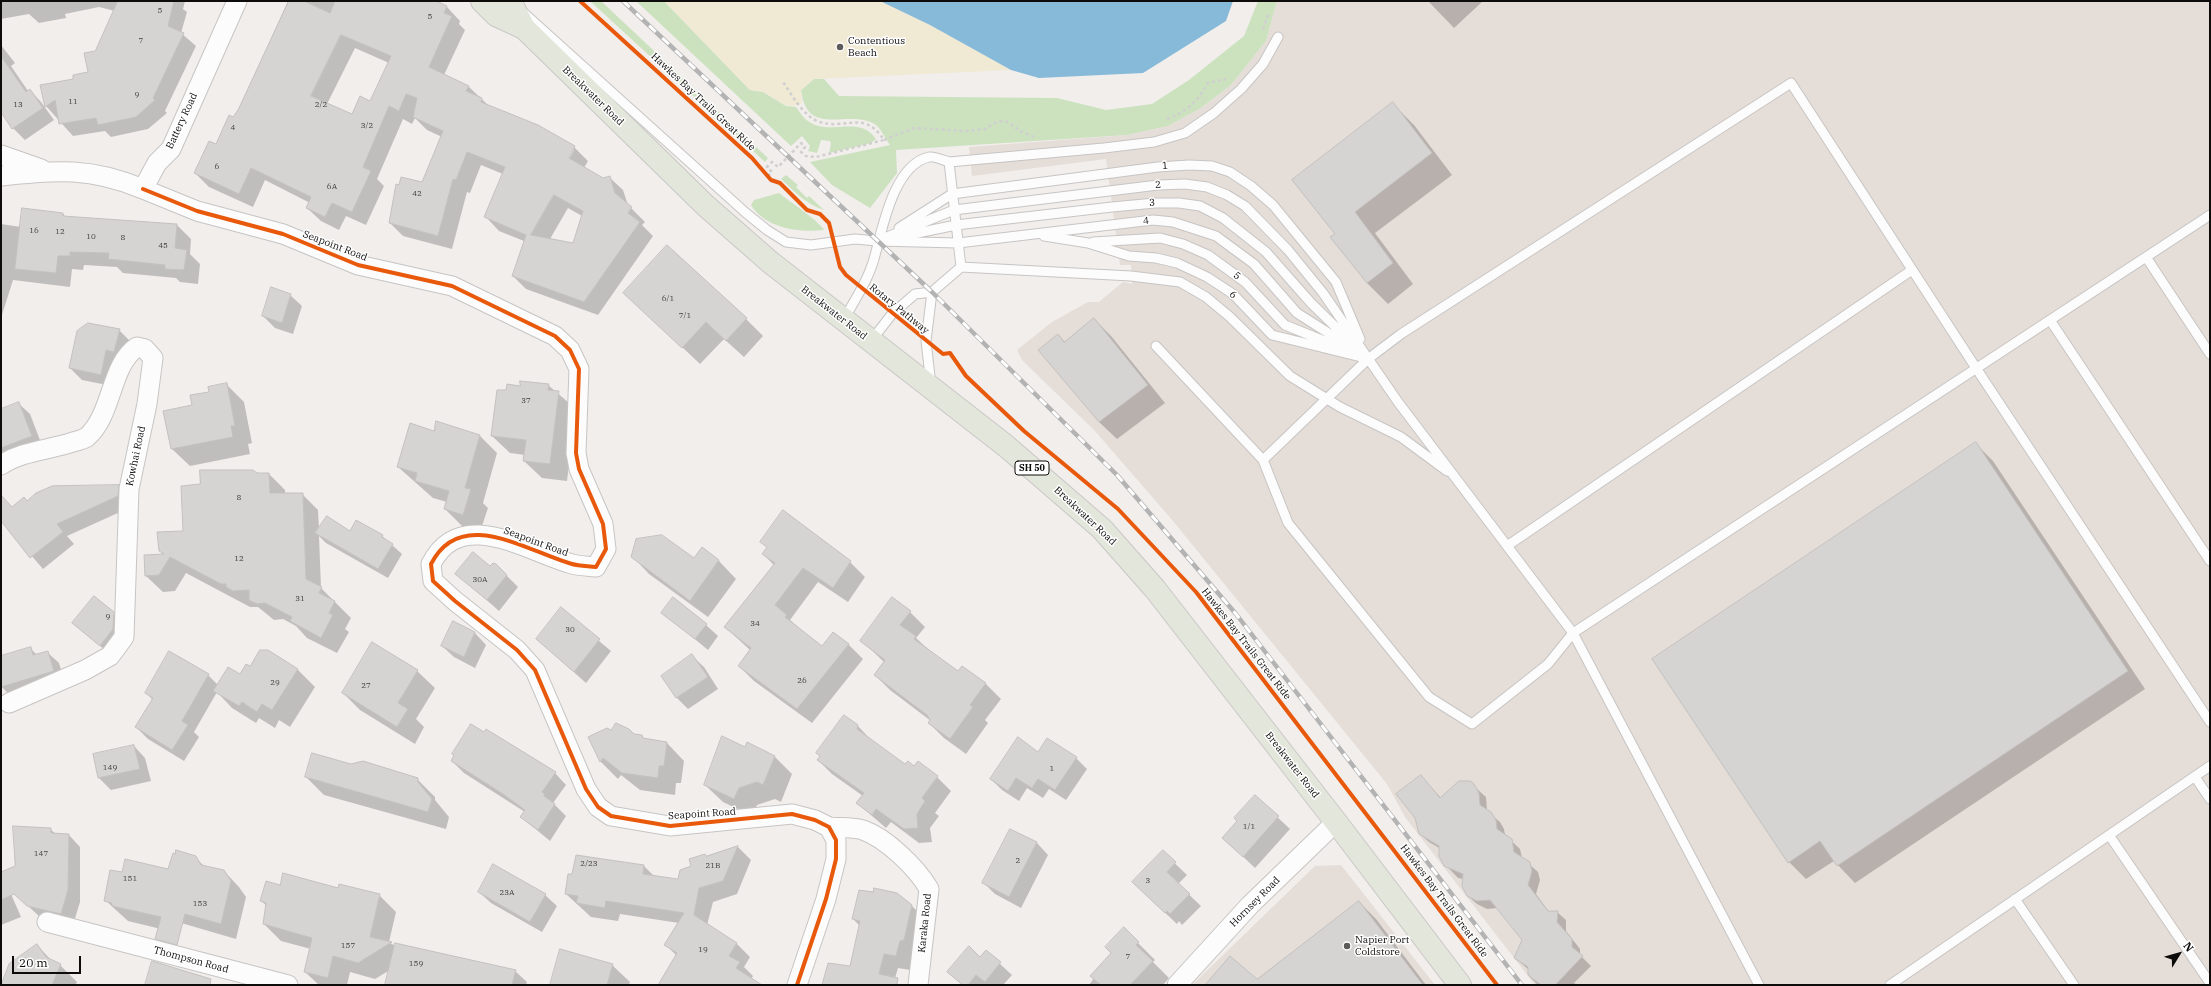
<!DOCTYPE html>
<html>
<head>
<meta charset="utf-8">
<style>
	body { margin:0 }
	#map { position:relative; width:2211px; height:986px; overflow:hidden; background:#f1eeec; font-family:"IBM Plex Serif",serif }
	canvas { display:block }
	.frame { position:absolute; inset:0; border:2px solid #0e0c0b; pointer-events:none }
	.north { position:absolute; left:2159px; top:934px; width:40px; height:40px; -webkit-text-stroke:3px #fff; paint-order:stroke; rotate:53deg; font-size:11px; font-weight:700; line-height:16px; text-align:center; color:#0e0c0b }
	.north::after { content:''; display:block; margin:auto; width:14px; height:18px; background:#0e0c0b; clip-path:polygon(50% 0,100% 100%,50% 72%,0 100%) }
	.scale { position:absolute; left:12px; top:956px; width:69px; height:18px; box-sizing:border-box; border:2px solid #0e0c0b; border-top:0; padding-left:5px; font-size:12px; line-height:14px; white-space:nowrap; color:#0e0c0b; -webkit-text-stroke:3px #fff; paint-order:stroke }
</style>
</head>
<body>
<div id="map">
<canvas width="2211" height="986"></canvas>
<div class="frame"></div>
<div class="north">N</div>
<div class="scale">20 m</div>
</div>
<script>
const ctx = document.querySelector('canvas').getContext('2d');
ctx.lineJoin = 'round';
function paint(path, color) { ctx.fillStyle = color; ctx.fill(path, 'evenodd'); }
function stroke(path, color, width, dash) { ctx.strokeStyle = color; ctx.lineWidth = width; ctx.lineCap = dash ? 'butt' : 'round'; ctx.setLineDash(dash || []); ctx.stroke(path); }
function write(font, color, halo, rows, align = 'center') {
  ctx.font = font + ' "IBM Plex Serif",serif'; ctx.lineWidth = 3; ctx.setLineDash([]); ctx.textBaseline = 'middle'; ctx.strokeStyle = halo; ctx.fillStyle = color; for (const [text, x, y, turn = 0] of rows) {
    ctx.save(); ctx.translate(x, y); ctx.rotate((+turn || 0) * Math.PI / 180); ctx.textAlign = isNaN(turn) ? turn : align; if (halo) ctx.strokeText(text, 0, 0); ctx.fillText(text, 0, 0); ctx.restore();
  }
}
paint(new Path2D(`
	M1277,1H2210V985H1535L1405,817L1387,784L1173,521L1095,431L1022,360L1017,350L1052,322L1088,302H1099L1123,282L1132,284L1131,265H1120L1106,159L972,176L969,147L1127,135L1168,126L1201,108L1231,85L1266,41Z
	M1341,865L1435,985H1192L1315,866Z`), '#e5ddd8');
paint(new Path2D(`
	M590,1H601L768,158L765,162Z
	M636,1H664L750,90L763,92L786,106L796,107C800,112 803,118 808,121C829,137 860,114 876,139L871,143L829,153L831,144L830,141L821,140L817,153L808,151L810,146L802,136L791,146Z
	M1258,1H1277L1266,41L1231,85L1201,108L1168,126L1127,135L896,150L897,173L870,208L832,185L810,162L890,145C886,140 881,129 876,125C850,107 807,140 801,90L814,79H824L839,96L1057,98L1106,110L1152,104L1189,80L1244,36Z
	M786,175L798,185L796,187L807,198L809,196L824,210C806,204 795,192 781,179Z
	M779,193C790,202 818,220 824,230C799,233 765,228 751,205L754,200Z`), '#cce2bf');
paint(new Path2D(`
	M664,1H880L930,25L1011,70L814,79L801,90L802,103C786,113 777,97 763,92C759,91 754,91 750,90Z`), '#f0e9d4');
paint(new Path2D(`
	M880,1H1233L1226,21L1143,73L1039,78L1011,70L930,25Z`), '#87bad8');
paint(new Path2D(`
	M1,1H185L183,9L187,12L181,33L196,46L165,111L167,113L148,129L111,137L105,131L73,136L46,106L74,79L89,73L115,11L99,7L65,14L66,18L39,23L29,14L1,19Z
	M288,1H433L447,7L460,21L459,24L465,30L444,75L468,86L489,106L574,147L588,161L584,168L603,179L609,177L623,190L628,205L645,222L642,225L653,236L598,315L526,289L513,276L524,241L499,231L486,217L503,174L481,165L470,193L467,192L452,249L403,236L390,223L399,186L423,184L442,137L427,130L415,118L412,124L403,119L377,179L384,186L366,225L346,216L339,230L321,221L307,208L310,203L265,180L253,207L209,187L195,173L217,145L239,111ZM355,48L389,63L371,102L353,116L327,104ZM572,150H574L567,163ZM568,208L582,216L573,244L550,239Z
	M1428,1H1483L1454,28Z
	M1,45L15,63L11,66L28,91L30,90L41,102L54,120L25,140L13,128L1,111Z
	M1393,104L1414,125L1452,175L1375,233L1413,284L1388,304L1367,283L1336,234Z
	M63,214L66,217L177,225L191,239L190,254L200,264L198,284L180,282L176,278L123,273L117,267L84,265L83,270L72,269L70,287L13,280L1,318V224L21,227Z
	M625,293L746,319L763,336L744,357L724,339L700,364Z
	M290,295L302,306L293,334L275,328L263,316Z
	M1094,319L1111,336L1165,403L1117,439L1099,422L1058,335L1065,342Z
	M119,330L131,342L112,386L82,380L70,368Z
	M227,385L244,402L252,443L248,444L250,454L190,466L172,449L193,406Z
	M548,385L576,409L567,481L542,478L524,461L525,455L510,453L492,436L521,387Z
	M18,403L30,414L43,448L1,460V410Z
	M437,423L480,436L497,453L483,503L488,508L480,532L462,526L445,509L447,502L433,498L398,467L434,432Z
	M1976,444L1993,461L2145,689L1855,883L1834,861L1806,879L1789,862Z
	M257,474H269L285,490V494H302L318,510L319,529L382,536L402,554L388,578L326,543L319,536L321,588L351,618L345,629L349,632L337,653L307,638L296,626L283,619L274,620L258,607H250L186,573L175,591L163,592L146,576L164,555L160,551Z
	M118,486L130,498L129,508L67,536L74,544L43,569L6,526L27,502Z
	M761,542L850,562L865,577L848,602L818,582L790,620L822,648L848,644L863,659L812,723L754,681L739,666L750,650L725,627L774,565L763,554L768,548Z
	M702,549L719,561L736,579L708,617L649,574L632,556L694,560Z
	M496,565L518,587L499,611L457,574Z
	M561,609L611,651L586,683L537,639Z
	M662,612L706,625L718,636L708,650Z
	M910,612L925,627L916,638L930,651L958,673L962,667L986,684L1001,699L985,720L988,723L966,754L944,738L929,723L931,721L890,690L875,675L884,662L862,641Z
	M113,613L125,625L112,656L73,623Z
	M453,623L475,633L486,645L475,668L454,657L442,646Z
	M30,648L37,655L47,652L59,663L65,683L13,699L2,687L1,657Z
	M692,656L704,667L718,689L688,709L677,698L662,676Z
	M298,670L315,687L290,727L279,720L275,728L259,718L256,723L232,708L217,692L194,732L199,737L184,761L148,739L136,727L153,700L146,693L208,675L218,685L240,675Z
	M417,671L435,688L416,719L424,727L415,744L360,710L343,693Z
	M857,725L871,740L905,766L914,767L937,777L951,791L935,813L939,816L930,828L932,842L919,843L891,822L886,828L857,803L863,796L832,774L818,760L821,757L817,753Z
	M611,732L642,736L645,740L667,743L684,761L681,783H676L675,795L640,790L621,775L618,779L601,762L589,737Z
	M134,746L145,758L151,781L111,790L99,778L94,755Z
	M746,748L775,757L792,774L781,802L775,799L757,805L752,816L723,802L705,785Z
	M1039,753L1076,758L1087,769L1066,800L1049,789L1043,798L1027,788L1019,801L1002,790L991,779Z
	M452,761L555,773L566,785L553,803L566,816L550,841L521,817L525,812L464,773Z
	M1421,776L1441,798L1469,782L1486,797L1487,811L1500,822L1504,829L1505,835L1520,849L1522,858L1538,872L1540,880L1536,894L1549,912H1557L1566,920V931L1580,949V955L1591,966L1574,983L1577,985H1538L1529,976V970L1515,958L1523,939L1498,908L1487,909L1477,904L1468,896L1464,879L1458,878L1442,861L1441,849L1429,842L1420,834Z
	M306,777L417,779L435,797V800L449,817L446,829L324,795Z
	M1255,796L1290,829L1255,868L1235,849Z
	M50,829L56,834L69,835L80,847V902L73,925L40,917L16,895Z
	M1010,830L1037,843L1048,855L1021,908L995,894L984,883Z
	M738,847L751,860L737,894L713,902L707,925L737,944L750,957L744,967L753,976L750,981L754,985H659L677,956L666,945L679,923L620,914L618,921L591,917L566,894L644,866L654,876L678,880L705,855L707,857Z
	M1163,852L1187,875L1178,884L1201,906L1182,925L1179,921L1177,924L1145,894Z
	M195,857L205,867L224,871L239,887L246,897L236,939L164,918L161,929L128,921L105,900L122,874L169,870Z
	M1,871L21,917L1,925Z
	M280,886L339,889L379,895L396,912L389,942L395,946L515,971L527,982L526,985H386L390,970L375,979L350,972L347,985H319L305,972L311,949L281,941L264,924L267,906L261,901Z
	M479,892L545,895L557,906L542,932L491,903Z
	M1359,902L1376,919L1426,985H1220L1257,981Z
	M912,906L926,920L910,970L898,968L893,985H823L851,967L860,926L853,919Z
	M1138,943L1155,960L1153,962L1169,978L1163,985H1089L1094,978Z
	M37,945L52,961L60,965L77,982L76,984L80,985H2Z
	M986,951L1012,975L1003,985H962L949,972L980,958Z
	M612,965L630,982L629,985H551Z`), '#0003');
const building = new Path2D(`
	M118,1H174L168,26L184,33L153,98L155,100L136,117L98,125L96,118L59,124L55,100L45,107L40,85L73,79V75L88,72L84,53L95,51Z
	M289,1H304L330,13L335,1H436L447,6L444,13L452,16L429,67L469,86L466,91L482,98L481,102L538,125L575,146L569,158L603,178L610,176L615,193L632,207L628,213L640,222L584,302L512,276L526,235L484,217L505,167L467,152L456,180L453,179L438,236L389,223L396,184L399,185L401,177L422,182L443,131L413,117L417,98L406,94L399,111L389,106L363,167L371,171L352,212L332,203L325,217L306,208L311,197L251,168L239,194L194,173L209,141L216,144L229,115L233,117L238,110ZM341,35L391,56L370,101L360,96L352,114L311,96ZM554,195L583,211L573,243L531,235Z
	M1,56L26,92L30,89L43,108L12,129L1,112Z
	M1393,102L1432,153L1355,212L1393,263L1367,283L1330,237L1335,234L1292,180Z
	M22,208L63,213V216L177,224L175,248L187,250L184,270L165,269V265L108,259L109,253L70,252V256H58L56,273L15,269Z
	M667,245L747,318L726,341L706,322L682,348L623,293Z
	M271,287L291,294L282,323L262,316Z
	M1094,318L1148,385L1099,422L1038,350L1058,334L1064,342Z
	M88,323L120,329L114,352L106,350L101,375L69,368L77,331Z
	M520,381L549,384L548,390L559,391L550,464L523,461L526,440L491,436L497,390H506L507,384L520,386Z
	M227,383L235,426H231L233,437L171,449L163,411L192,405L190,395L209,392L208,387Z
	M19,402L32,436L1,448V409Z
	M436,421L480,435L465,488L471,489L463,515L444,509L449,491L415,481L417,473L397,467L410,423L434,431Z
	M1976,442L2128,671L1837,866L1820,841L1788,863L1652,659Z
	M200,470H253L257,473H269L270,493H303L306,579L322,587L319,593L335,601L329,613L333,615L321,638L290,621L292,617L265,603L257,604L249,600V590L233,591L226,587V584H221L170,557L159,575L145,576L144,555L164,554L159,551L157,532L183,531L181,486L200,484Z
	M119,485L118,496L57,524L63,532L30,558L1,521V495L12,507L24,497L27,501L36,493L52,486Z
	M783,510L851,561L833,588L803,568L775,605L787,615L785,617L822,646L833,632L849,644L797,709L738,666L751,648L724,627L775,563L762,554L767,547L760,542Z
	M327,516L350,531L356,520L383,535L382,537L393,544L378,569L315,533Z
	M662,535L694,558L702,547L719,560L690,601L631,557L636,539Z
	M473,552L490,566L493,563L496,564L507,575L487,600L455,574Z
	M94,596L114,612L113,629L100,646L72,623Z
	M673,597L707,624L695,639L661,613Z
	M892,597L911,611L900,625L916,636L914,639L958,671L962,666L986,683L970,705L973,707L950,739L928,723L930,720L927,715L874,675L885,660L860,641Z
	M561,607L600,639L574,672L536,639Z
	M453,621L475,632L464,657L441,646Z
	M372,642L418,670L398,703L408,709L397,727L342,693Z
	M31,647L33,655L48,651L54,671L1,687V656Z
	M260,650H268L298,669L272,710L262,704L257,712L242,702L239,706L213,691L228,667L240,674L246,664L250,666Z
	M169,651L209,674L182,721L188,725L172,750L135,727L153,698L145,693Z
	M692,654L708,677L676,698L661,676Z
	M844,715L858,725L857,729L905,764L908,761L914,766L918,761L938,776L922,798L925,801L917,814L918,828L904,829L876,809L872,815L856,803L864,793L817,760L820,756L816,753Z
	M616,723L629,729L634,734L642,735L643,738L667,742L664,766H659L658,778L622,773L603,758L600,762L588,737L607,728L611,730Z
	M471,724L484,732L486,729L556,772L542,792L545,794L544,796L555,804L538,830L520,817L525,810L503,794L451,761L454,755L452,754Z
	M722,736L745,747L747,742L775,756L763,785L757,782L739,788L734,799L704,785Z
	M1018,737L1038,752L1047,738L1077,757L1055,790L1038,779L1032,788L1016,778L1008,791L990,779Z
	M134,745L140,769L98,778L93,754Z
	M312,753L351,764L363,761L418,778V782L432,799L428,812L305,777Z
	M1421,775L1440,798L1459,781H1470L1474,784L1479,793L1480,805L1491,812L1496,820L1497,829L1512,839L1514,852L1530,862L1532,871L1528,885L1548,911H1558L1557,922L1572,939V947L1583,956L1555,985H1541L1528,975V967L1514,958L1522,940L1490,900L1477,901L1467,896L1462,886L1463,874L1444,866L1439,856V846L1419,834L1415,818L1396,794Z
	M1255,795L1279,816L1243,857L1222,838L1237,821L1234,818Z
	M13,826L51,828V833L69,834L68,890L61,914L27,906L14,894L1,900V872L15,866Z
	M1010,829L1037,842L1009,897L982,883Z
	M738,846L723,881L699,888L694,915L737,943L729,956L740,962L736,968L762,985H658L677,953L664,945L684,913L606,901L605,908L576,903L578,896L565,894L568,874H572L576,855L644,865L643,874L678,879L680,870L691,866L689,859L705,854L706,856Z
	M176,850L196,856L201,865L224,870L231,881L221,924L185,914L177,945L155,939L161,917L112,906V903L104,901L110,870L122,872L125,859L168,869L173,853L175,854Z
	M1163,850L1176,862L1167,872L1190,894L1170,914L1167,911L1165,913L1132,882Z
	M493,864L546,894L530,922L478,892Z
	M283,873L338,888L339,884L380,894L370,937L392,942L358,963L333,956L328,978L304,972L312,938L263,924L266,903L260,901L266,881L280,885Z
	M874,888L897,893L912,905L904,940L900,941L896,956L884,954L879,974L898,978L897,985H822L828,963L850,966L860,921L852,919L859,890L873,892Z
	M1359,901L1423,985H1205L1230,956L1257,979Z
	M1124,927L1139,942L1136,945L1153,961L1130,985H1101L1090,976L1111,953L1105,947Z
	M395,943L516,970L512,985H385Z
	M37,944L46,957L61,964L52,985H1L9,964Z
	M969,946L980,957L986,950L1001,962L985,982L976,975L968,985H963L947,972Z
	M560,949L613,964L607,985H550Z
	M152,961L211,979L210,985H145Z`);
paint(building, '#d6d4d3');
stroke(building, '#c3c1bf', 1);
const service = new Path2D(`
	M524,13L746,213L767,230L786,242L811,245L855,239L877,241L958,243L1153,220L1173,222L1216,236L1254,264L1297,313L1366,357
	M899,228L952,194L1158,167L1189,165L1212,166L1230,172L1251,186L1273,205L1336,282L1360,339
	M1044,236L1088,243L1129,256L1156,258L1177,263L1207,277L1233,294L1272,335L1361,357
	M898,237L956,225L1112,207L1155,203H1179L1200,206L1223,218L1266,252L1311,303L1354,345
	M877,241L954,210L1158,185L1185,184L1207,187L1227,195L1245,206L1288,250L1323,293L1398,402L1573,633L1759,985
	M1093,242L1160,238L1183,244L1208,255L1245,282L1285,325L1339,347
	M2146,257L2210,354
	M961,267L1131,276L1180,282L1206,297L1230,317L1290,376L1340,407L1401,437L1447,471
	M844,319C855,300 868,280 874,259C882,231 893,165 929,157C934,156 943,160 949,162L1104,148L1154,142L1185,133L1214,113L1241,89L1263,64L1278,37
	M2050,320L2210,561
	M871,341L892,314L915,294L932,292
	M1156,346L1263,460L1288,523L1429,697L1472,724L1548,664L1573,633L2210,215
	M931,385L926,341L932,292L961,267L949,162
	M1263,460L1368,359L1401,334L1791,83L1976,368L2210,722
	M1507,546L1912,270
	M2195,777L2210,799
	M2109,835L2210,983
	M2015,899L2074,985
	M1890,985L2210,766`);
const minor = new Path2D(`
	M1,155L41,169
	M1,176C56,170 91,167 143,189L157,163L171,149L237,1
	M143,189L197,211L283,234L358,265L452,286L555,336L570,350L579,369L576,453L579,469L603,524L606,549L596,567C588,566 579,566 572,564C528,552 461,505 431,564L433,581L455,601L517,650L535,670L586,789L598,807L611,816L670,826L792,814L815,820L829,827L836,840V859L826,899L797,985
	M1,465C22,451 49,450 73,442C77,441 84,439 87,437C113,414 110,365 137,347L145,349L153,358L147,404L129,489L124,637L110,656L85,670L9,703
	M829,827C840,828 853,827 863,830C886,838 917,868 929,889L918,985
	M47,922L288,985
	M1177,985L1250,905L1336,822`);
const trunk = new Path2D(`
	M482,1L496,15L524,28
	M510,1L524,28L706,206L770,262L1006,446L1102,529L1155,589L1336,822L1460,985`);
stroke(service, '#c7c5c3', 11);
stroke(minor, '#c7c5c3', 21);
stroke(trunk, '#cac8c7', 24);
stroke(new Path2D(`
	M1263,29L1269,12
	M1167,119C1188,111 1197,102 1208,83L1226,79
	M884,140L914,128L966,131L985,129L998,121L1008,122L1020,131L1034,137
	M768,176L772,172L767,167L772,162L778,167L801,143L805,147L801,152L806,156L816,157L884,140C863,108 845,132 817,121C802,114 792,95 783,82`), '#d0cfcf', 2.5, [3, 3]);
stroke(service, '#fdfcfc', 9);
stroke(minor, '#fdfcfc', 19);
stroke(trunk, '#e3e6da', 22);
const rail = new Path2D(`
	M623,1L932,292L1117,475L1236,614L1522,985`);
stroke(rail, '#b4b3b3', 4.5);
stroke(rail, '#fff', 3, [9]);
stroke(new Path2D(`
	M580,1L752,158L771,180L780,183L807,210L820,214L829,223L840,267L846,275L943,354L950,353L966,376L1024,431L1118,509L1196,592L1497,985
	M143,189L197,211L283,234L358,265L452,286L555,336L570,350L579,369L576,453L579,469L603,524L606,549L596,567C588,566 579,566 572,564C528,552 461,505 431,564L433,581L455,601L517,650L535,670L586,789L598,807L611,816L670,826L792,814L815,820L829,827L836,840V859L826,899L797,985`), '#e8590c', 4);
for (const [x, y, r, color] of [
	[840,47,4,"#5d5b5a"],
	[1347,946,4,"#5d5b5a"]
]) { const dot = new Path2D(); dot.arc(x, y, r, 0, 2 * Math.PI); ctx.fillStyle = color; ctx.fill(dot); stroke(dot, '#fff', 1.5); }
write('8px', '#403e3d', null, [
	["5",160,11],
	["5",430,17],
	["7",141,41],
	["9",137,95],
	["11",73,102],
	["13",18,105],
	["2/2",321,105],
	["3/2",367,126],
	["4",233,128],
	["6",217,167],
	["6A",332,187],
	["42",417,194],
	["16",34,231],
	["12",60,232],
	["10",91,237],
	["8",123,238],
	["45",163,246],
	["6/1",668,299],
	["7/1",685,316],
	["37",526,401],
	["8",239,498],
	["12",239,559],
	["30A",480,580],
	["31",300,599],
	["9",108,617],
	["34",755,624],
	["30",570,630],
	["26",802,681],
	["29",275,683],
	["27",366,686],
	["149",110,768],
	["1",1052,769],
	["1/1",1249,827],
	["147",41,854],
	["2",1018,861],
	["2/23",589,864],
	["21B",713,866],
	["151",130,879],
	["3",1148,881],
	["23A",507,893],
	["153",200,904],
	["157",348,946],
	["19",703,950],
	["7",1128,957],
	["159",416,964]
]);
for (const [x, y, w] of [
	[1032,468,34]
]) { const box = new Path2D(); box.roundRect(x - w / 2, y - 7, w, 14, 3); ctx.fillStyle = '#fff'; ctx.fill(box); stroke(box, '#0e0c0b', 1); }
write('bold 9px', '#0e0c0b', null, [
	["SH 50",1032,468]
]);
write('10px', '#0e0c0b', '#fff', [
	["Contentious",848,41],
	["Beach",848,53],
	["Napier Port",1355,940],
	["Coldstore",1355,952]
], 'left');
write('10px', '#0e0c0b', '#fff', [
	["Breakwater Road",593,96,44],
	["Hawkes Bay Trails Great Ride",703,102,43],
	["Battery Road",182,121,-65],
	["1",1165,166,-4],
	["2",1158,185,-4],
	["3",1152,203,-4],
	["4",1146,221,-6],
	["Seapoint Road",335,246,21],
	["5",1237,276,37],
	["6",1233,295,39],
	["Rotary Pathway",899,309,39],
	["Breakwater Road",834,313,38],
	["Kowhai Road",136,456,-78],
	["Breakwater Road",1085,516,43],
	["Seapoint Road",536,542,20],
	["Hawkes Bay Trails Great Ride",1246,644,52],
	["Breakwater Road",1292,765,52],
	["Seapoint Road",702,814,-4],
	["Hawkes Bay Trails Great Ride",1444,901,53],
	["Hornsey Road",1255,902,-45],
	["Karaka Road",925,923,-84],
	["Thompson Road",191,960,15]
]);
</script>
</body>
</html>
